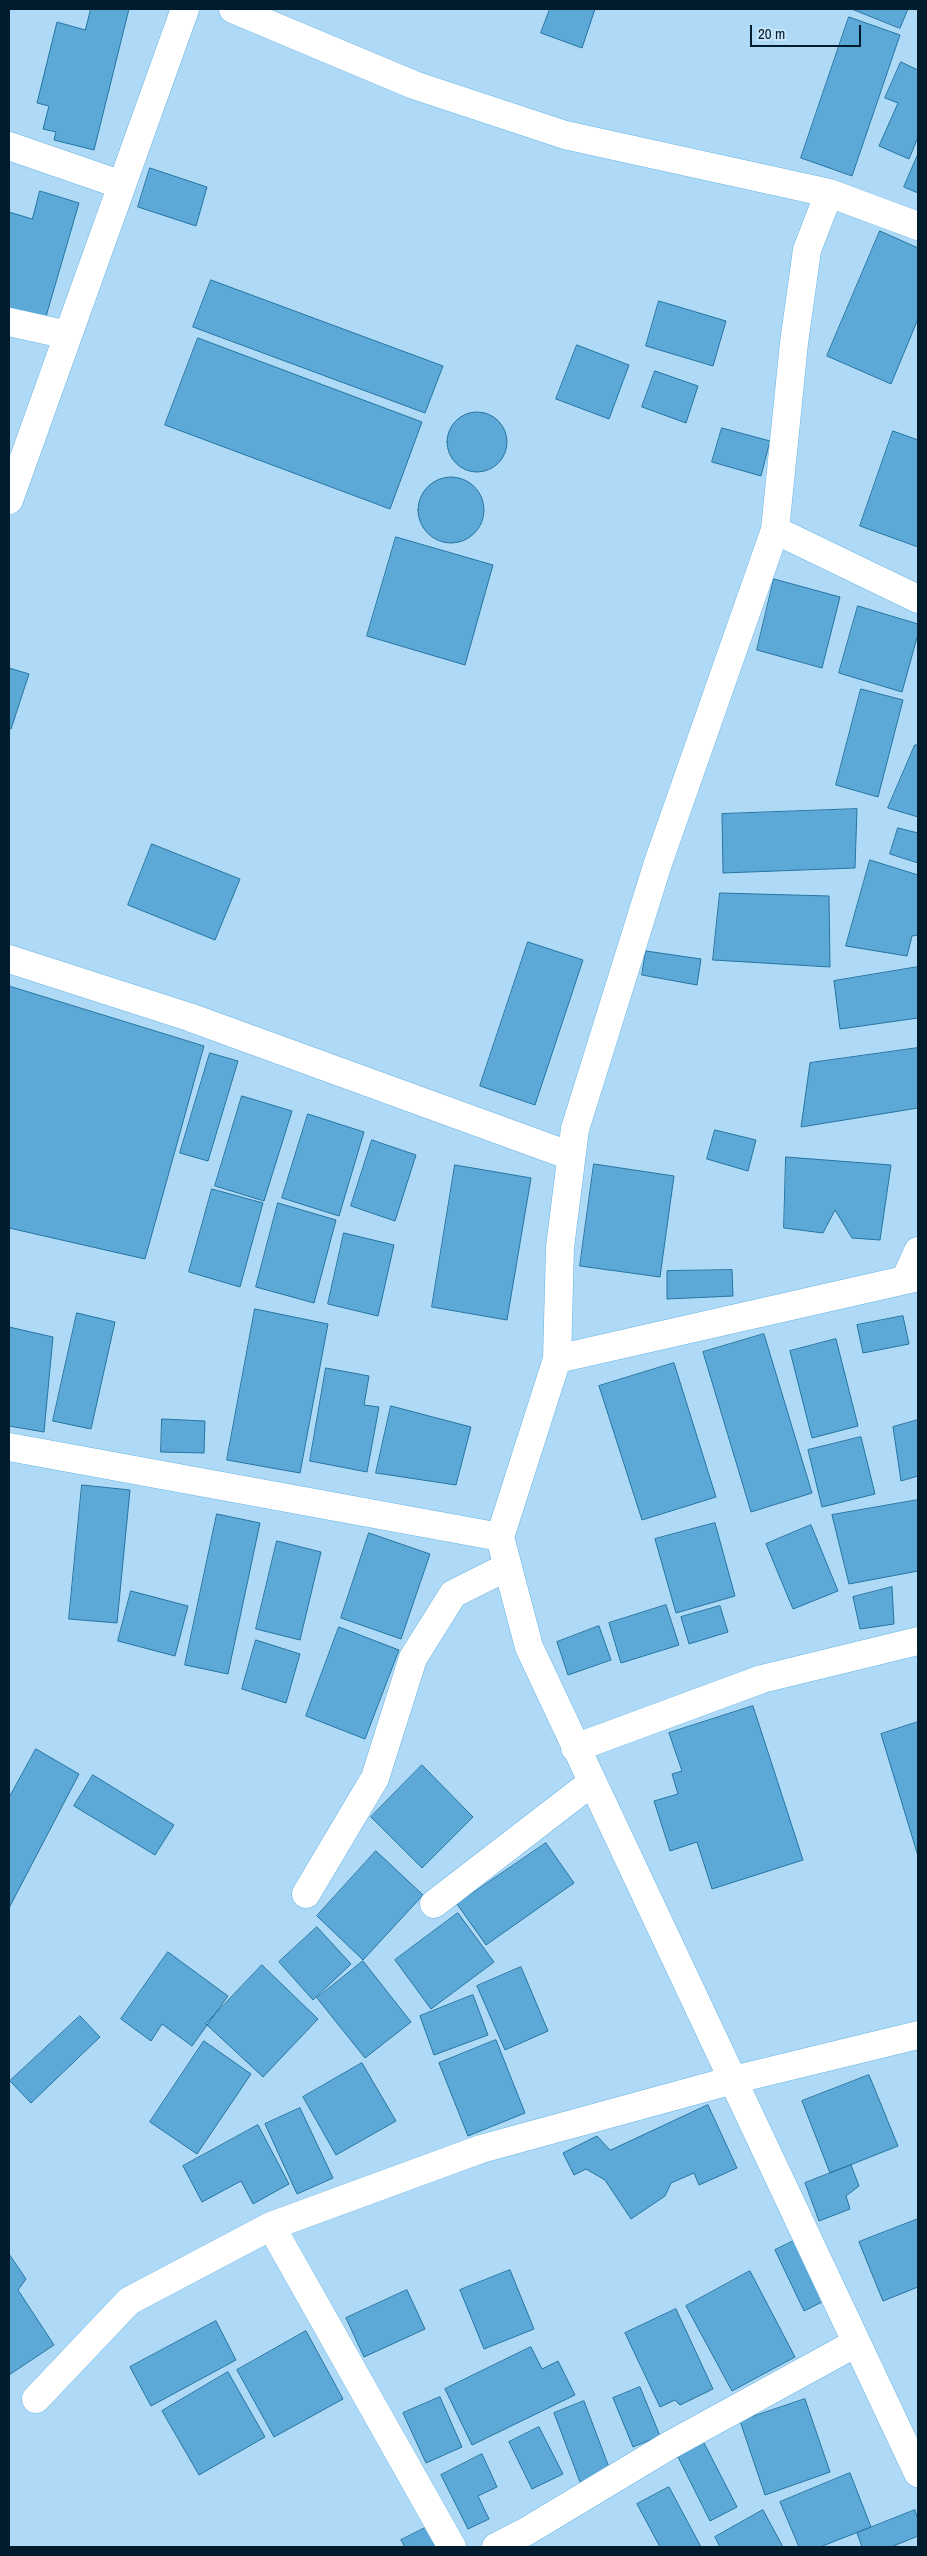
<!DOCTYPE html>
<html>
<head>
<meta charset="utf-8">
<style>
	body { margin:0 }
	#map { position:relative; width:927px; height:2556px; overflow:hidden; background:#afdaf7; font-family:"Archivo Narrow",sans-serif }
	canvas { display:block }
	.frame { position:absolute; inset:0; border:10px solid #001c2d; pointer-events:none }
	.scale { position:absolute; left:750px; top:25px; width:111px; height:22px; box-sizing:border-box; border:2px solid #001c2d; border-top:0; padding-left:6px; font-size:15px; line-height:18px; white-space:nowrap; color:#001c2d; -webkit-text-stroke:4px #c8e5f9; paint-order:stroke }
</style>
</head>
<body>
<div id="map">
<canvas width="927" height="2556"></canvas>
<div class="frame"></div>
<div class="scale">20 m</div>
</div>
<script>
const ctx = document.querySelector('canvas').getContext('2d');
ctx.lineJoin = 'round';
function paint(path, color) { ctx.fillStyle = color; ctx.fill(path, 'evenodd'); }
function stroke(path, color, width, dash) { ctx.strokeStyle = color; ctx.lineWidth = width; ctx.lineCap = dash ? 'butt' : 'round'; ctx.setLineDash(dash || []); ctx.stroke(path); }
const building = new Path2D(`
	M91,9H129L94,150L54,140L56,132L43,129L49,106L37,103L57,22L85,30Z
	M550,9H595L582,48L541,33Z
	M852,9H908L900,28Z
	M849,17L900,35L852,176L801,158Z
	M901,62L918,70V137L909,159L879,146L898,103L885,98Z
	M918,154V193L904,187Z
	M150,168L207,187L196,226L138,207Z
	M40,191L79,203L45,320L9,309V212L32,219Z
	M880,231L918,248V319L891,384L827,356Z
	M211,280L443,366L425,413L193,327Z
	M659,301L726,321L713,366L646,346Z
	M198,338L422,422L390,509L165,425Z
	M577,345L629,365L609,419L556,399Z
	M655,371L698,386L686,423L642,407Z
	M447 442a30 30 0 1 1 60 0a30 30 0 1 1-60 0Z
	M722,428L770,441L761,476L712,462Z
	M893,431L918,440V547L860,526Z
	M418 510a33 33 0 1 1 66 0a33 33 0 1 1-66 0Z
	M396,537L493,565L465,665L367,636Z
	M774,579L840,597L822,668L757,650Z
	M858,606L918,624V634L902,692L839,673Z
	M9,668L29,674L11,729L9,728Z
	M861,689L903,700L878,797L836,785Z
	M915,745H918V817L888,808Z
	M857,809L855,868L723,873L722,814Z
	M898,828L918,833V863L890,854Z
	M152,844L240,879L215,940L128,905Z
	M870,860L918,875V935L912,936L907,956L846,946Z
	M720,893L829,896L830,967L713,960Z
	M528,942L583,960L535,1105L480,1086Z
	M646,951L701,959L697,985L642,975Z
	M918,967V1018L840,1029L834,981Z
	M9,986L204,1046L145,1259L9,1228Z
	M918,1048V1108L801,1127L810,1063Z
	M210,1053L238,1061L208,1161L180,1153Z
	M242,1096L292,1111L264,1201L215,1186Z
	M308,1114L364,1132L339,1216L282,1198Z
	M715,1130L756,1140L748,1171L707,1159Z
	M372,1140L416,1155L395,1221L351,1206Z
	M786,1157L891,1165L880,1240L852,1238L835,1210L823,1233L784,1228Z
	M594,1164L674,1176L660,1277L580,1266Z
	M455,1165L531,1178L507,1320L432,1307Z
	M212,1189L263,1203L240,1287L189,1272Z
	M278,1203L336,1220L314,1303L256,1287Z
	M344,1233L394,1245L378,1316L328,1304Z
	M732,1270L733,1296L667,1299V1271Z
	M255,1309L328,1324L300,1473L227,1460Z
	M77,1313L115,1322L91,1429L53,1421Z
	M903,1316L909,1344L863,1353L857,1325Z
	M9,1327L53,1337L44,1432L9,1426Z
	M764,1334L812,1493L751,1512L703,1352Z
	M836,1339L858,1426L812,1438L790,1351Z
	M674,1363L716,1497L642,1520L599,1386Z
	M326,1368L369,1376L364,1405L379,1407L367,1472L310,1461Z
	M391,1406L471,1427L456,1485L376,1473Z
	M162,1419L205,1421L204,1453L161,1452Z
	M918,1420V1476L901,1481L893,1427Z
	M861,1437L875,1494L822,1507L808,1450Z
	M82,1485L130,1490L117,1623L69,1619Z
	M918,1500V1571L849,1584L832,1515Z
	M217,1514L260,1523L228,1674L185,1665Z
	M715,1523L735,1596L676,1613L655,1539Z
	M811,1525L838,1591L793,1609L766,1544Z
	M369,1533L430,1554L401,1639L341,1618Z
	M277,1541L321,1552L300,1640L256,1629Z
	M892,1587L894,1624L860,1629L853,1597Z
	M131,1591L188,1606L175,1656L118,1641Z
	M666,1605L679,1645L621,1663L609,1623Z
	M720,1606L728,1632L689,1644L681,1617Z
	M599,1626L611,1660L568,1675L557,1642Z
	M339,1627L399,1650L365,1739L306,1716Z
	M256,1640L300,1654L286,1703L242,1689Z
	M753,1706L803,1860L712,1889L697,1842L670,1851L654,1801L678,1794L672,1774L682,1771L669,1733Z
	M918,1722V1856L881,1734Z
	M36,1749L79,1774L9,1908V1798Z
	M422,1765L473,1817L422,1868L371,1817Z
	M93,1775L174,1825L155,1855L74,1806Z
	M546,1843L574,1883L486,1945L457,1904Z
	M376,1851L423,1895L363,1960L317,1916Z
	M458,1913L494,1962L431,2009L395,1960Z
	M317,1927L351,1964L313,2000L279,1962Z
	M168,1952L228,1996L192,2046L162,2024L151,2041L121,2019Z
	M363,1961L411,2022L365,2058L317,1998Z
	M262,1965L318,2019L263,2077L206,2024Z
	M521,1967L548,2031L505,2050L477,1986Z
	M473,1995L488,2035L434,2055L420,2016Z
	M80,2016L100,2037L31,2103L10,2081Z
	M496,2040L525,2113L468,2136L439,2063Z
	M204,2041L251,2074L197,2154L150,2122Z
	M362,2063L396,2121L336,2155L303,2097Z
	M869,2075L898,2146L830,2173L802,2101Z
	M708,2105L737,2168L699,2185L694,2173L671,2183L665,2196L631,2219L605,2180L586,2169L574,2175L563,2153L597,2136L610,2150Z
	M300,2108L333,2178L297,2194L265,2124Z
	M258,2125L289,2184L253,2204L241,2181L202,2202L183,2166Z
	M851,2165L859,2186L846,2196L850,2209L819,2221L805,2183Z
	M918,2219V2287L883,2301L859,2242Z
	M800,2238L830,2298L804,2311L775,2250Z
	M9,2254L26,2279L18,2290L54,2345L9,2375Z
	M510,2270L534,2329L484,2349L460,2290Z
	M750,2271L795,2357L732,2391L686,2306Z
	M407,2290L425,2329L364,2357L346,2318Z
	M676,2309L713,2389L680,2405L675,2400L660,2407L625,2333Z
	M216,2321L236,2360L151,2406L130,2367Z
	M306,2331L343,2399L274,2437L237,2370Z
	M531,2347L542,2369L558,2361L575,2395L472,2445L445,2389Z
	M228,2372L265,2437L199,2475L162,2411Z
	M640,2387L660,2436L633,2447L613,2398Z
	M440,2397L462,2447L426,2463L403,2413Z
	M805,2399L830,2472L765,2495L740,2421Z
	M584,2401L610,2470L580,2482L554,2413Z
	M539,2427L563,2474L532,2489L509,2442Z
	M704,2443L737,2507L710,2521L678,2457Z
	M482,2454L497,2487L478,2496L489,2519L468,2529L441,2475Z
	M850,2473L871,2527L820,2547H799L780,2502Z
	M669,2487L701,2547H660L637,2504Z
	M763,2510L783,2547H720L715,2537Z
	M915,2510L918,2520V2536L891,2547H862L857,2533Z
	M427,2527L437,2547H405L401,2540Z`);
paint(building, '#5ca8d7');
stroke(building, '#2575a1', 1);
const minor = new Path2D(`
	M233,9L414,85L565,135L829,193L918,226
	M9,146L122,185
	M829,193L807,250L794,343L775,530L658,863L575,1129L560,1247L557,1359L500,1537L529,1647L918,2473
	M9,322L68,335
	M9,500L185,9
	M775,530L918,599
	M9,959L189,1017L571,1156
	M905,1280L918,1251
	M557,1359L918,1277
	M9,1447L500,1537
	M575,1748L762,1679L918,1641
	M306,1894L375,1778L413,1658L453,1594L507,1567
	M434,1904L591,1783
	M271,2226L452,2547
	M36,2399L129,2301L271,2226L481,2149L733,2080L918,2035
	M496,2547L527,2531L670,2445L856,2343`);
stroke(minor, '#68b4e3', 29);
stroke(minor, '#fff', 28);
</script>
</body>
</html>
